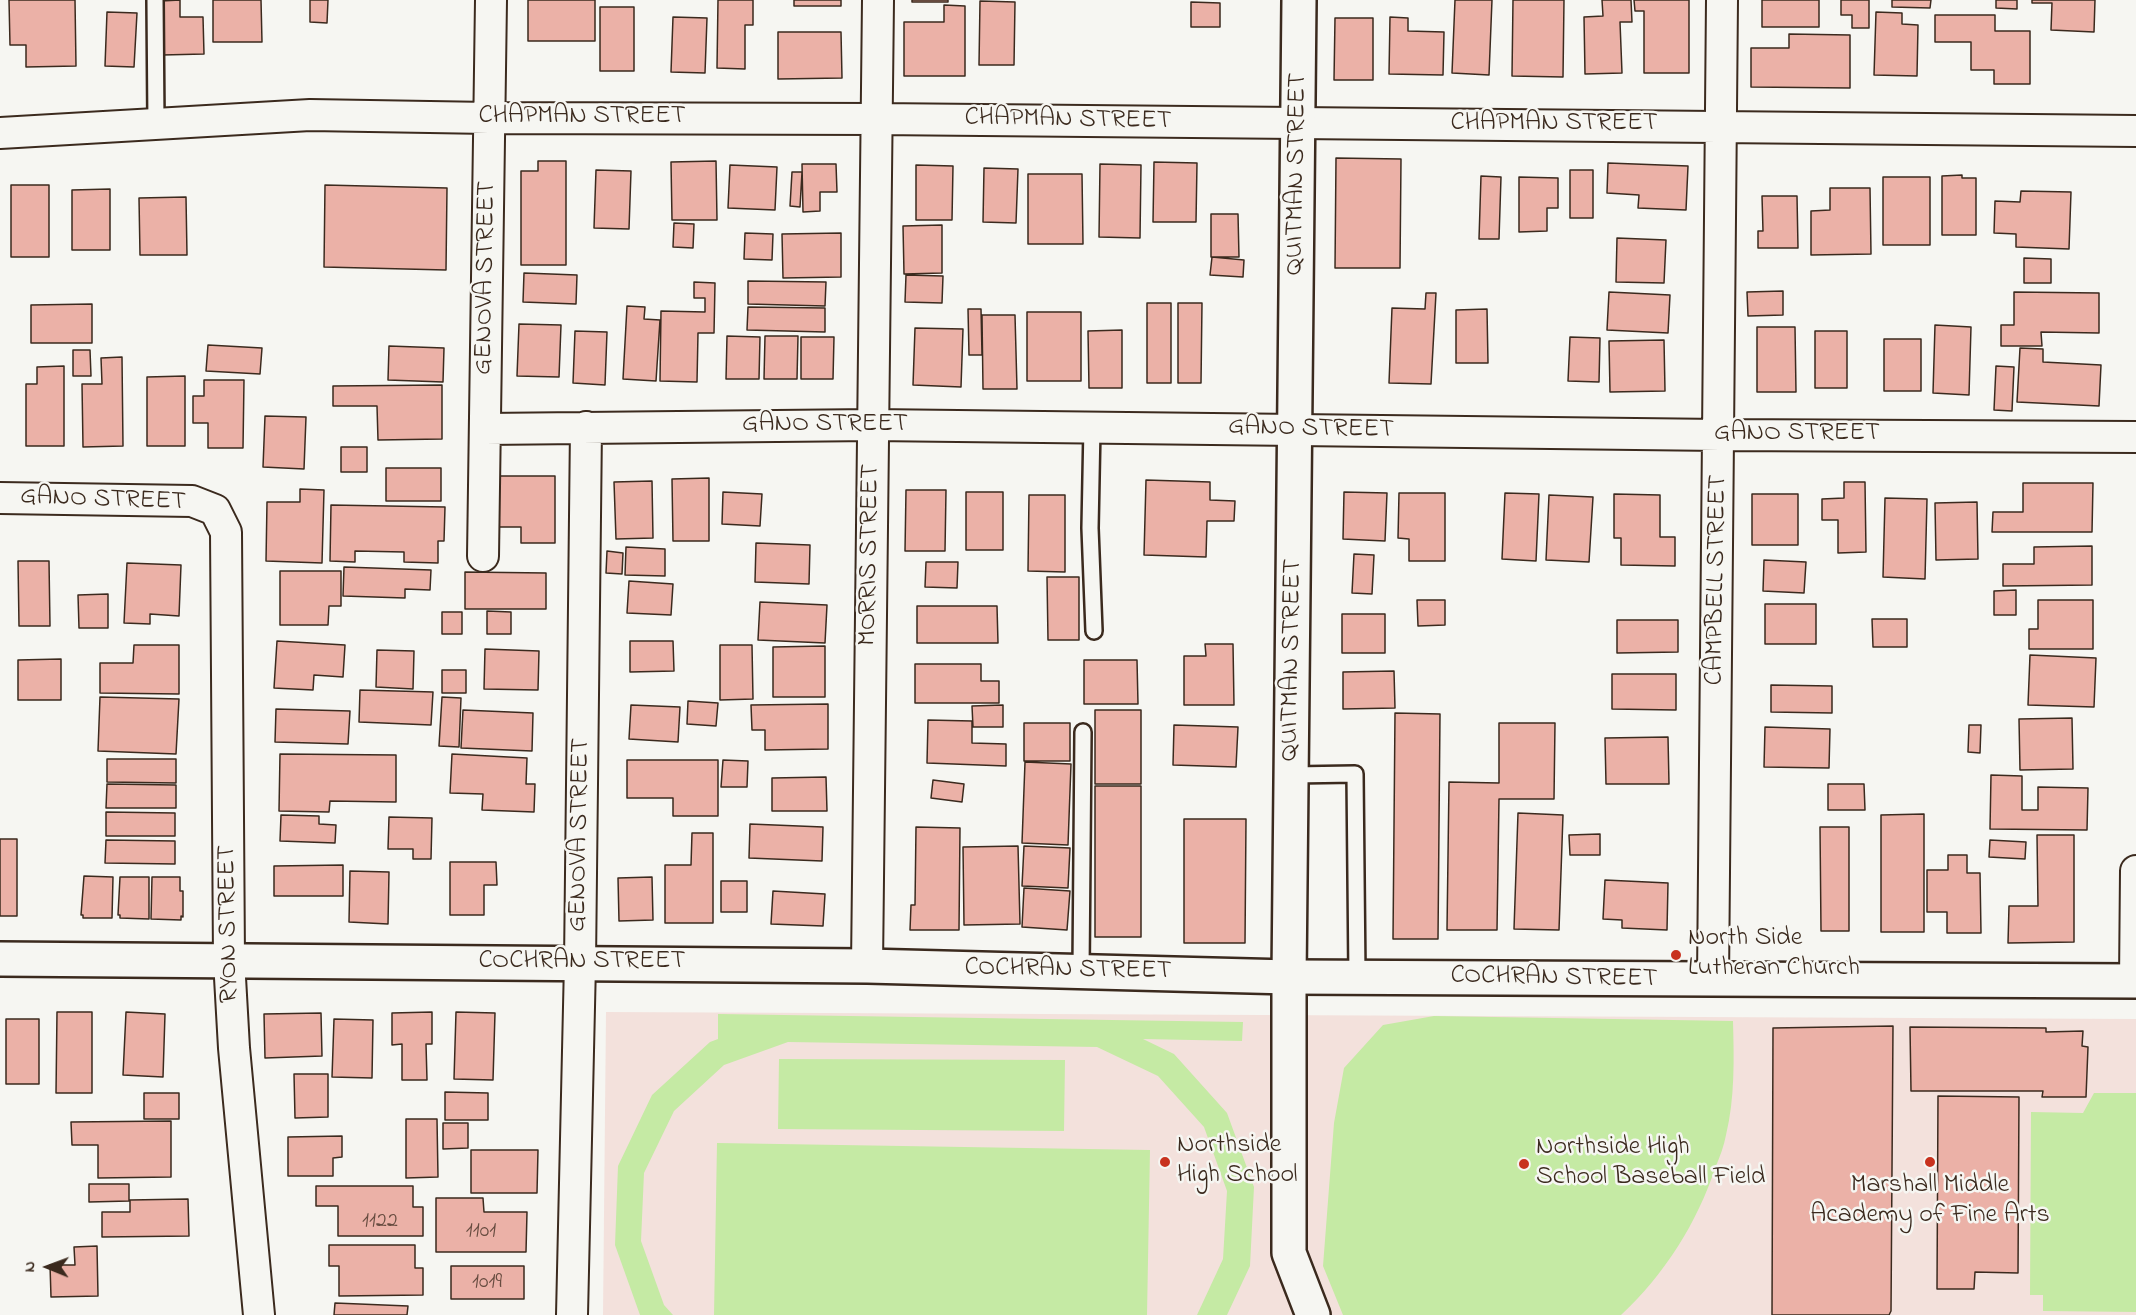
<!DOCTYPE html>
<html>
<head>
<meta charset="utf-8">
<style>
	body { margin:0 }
	#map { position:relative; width:2136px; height:1315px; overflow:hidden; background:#f6f6f2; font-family:"Indie Flower",sans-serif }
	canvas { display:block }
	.north { position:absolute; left:18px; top:1237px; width:60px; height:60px; -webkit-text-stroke:4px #f6f6f2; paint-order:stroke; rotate:271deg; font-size:16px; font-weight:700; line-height:24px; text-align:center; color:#3b2a1e }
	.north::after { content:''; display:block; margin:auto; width:21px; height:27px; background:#3b2a1e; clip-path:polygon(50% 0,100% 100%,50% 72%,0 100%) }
</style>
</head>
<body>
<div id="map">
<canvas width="2136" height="1315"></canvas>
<div class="north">N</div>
</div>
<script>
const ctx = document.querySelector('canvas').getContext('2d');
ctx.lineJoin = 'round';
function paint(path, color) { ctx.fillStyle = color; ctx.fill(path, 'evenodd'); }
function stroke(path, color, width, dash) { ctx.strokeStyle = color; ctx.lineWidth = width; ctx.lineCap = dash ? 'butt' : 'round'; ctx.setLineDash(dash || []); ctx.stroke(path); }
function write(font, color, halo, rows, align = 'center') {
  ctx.font = font + ' "Indie Flower",sans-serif'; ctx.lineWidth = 5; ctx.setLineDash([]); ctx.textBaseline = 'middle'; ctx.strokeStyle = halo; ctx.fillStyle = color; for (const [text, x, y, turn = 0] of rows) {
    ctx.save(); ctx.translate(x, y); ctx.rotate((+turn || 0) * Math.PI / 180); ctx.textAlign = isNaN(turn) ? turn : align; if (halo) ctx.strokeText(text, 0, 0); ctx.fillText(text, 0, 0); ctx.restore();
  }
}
paint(new Path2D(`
	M606,1012L2136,1019V1315H603Z`), '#f3e1dc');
paint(new Path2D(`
	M718,1014L1243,1022L1242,1041L1143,1039L1174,1054L1227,1113L1254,1187L1250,1266L1227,1315H1197L1223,1259L1227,1191L1204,1127L1158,1076L1097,1047L788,1042L724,1065L674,1111L644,1173L641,1241L664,1305L673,1315H640L615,1245L618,1166L652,1095L710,1042L718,1039Z
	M1434,1016L1733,1021C1734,1059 1735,1098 1726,1135C1724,1146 1720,1156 1716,1166C1697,1223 1665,1274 1621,1315H1343L1323,1266L1334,1123L1344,1068L1383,1025Z
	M779,1059L1065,1060L1064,1131L778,1129Z
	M2094,1093H2136V1312L2043,1311V1295H2030L2031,1112L2083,1113Z
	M717,1143L1150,1150L1147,1315H714Z`), '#c5eaa4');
const building = new Path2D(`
	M9,0H75L76,66L26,67V45H10Z
	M180,0V17H203L204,54L162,55L161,1Z
	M213,0H261L262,42H213Z
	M310,0H328L327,23L310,22Z
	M528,0H595V41H528Z
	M718,0H753V25H745V69L717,68Z
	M794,0H841V6H794Z
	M912,0H948V2H912Z
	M1455,0H1492L1489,75L1452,73Z
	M1513,0H1564L1563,77L1512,76Z
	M1602,0H1631L1632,22H1620L1622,73L1585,74L1584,17L1603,16Z
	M1634,0H1689V73H1644V11H1635Z
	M1762,0H1819V27H1762Z
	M1841,0H1869V28H1852V15H1841Z
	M1892,0H1931L1930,8L1892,7Z
	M1996,0H2017V9L1996,8Z
	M2032,0H2095L2094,32L2051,30L2052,3H2032Z
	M980,1L1015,2L1014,65H979Z
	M1191,2L1220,3V27H1191Z
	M944,5L965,6V76H904V22H944Z
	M600,7H634V71H600Z
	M107,12L137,13L134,67L105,66Z
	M1876,12L1902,13V24L1918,25L1917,76L1874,75Z
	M1935,15H1995V31H2030V84H1994V70H1971V42H1935Z
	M673,17L707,18L705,73L671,72Z
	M1390,17L1408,18V31L1444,32L1443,75L1389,74Z
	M1335,18H1373V80H1334Z
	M778,32H841L842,78L778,79Z
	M1789,34L1850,35V88L1751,87V48H1789Z
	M1336,158L1401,159L1400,268H1335Z
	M538,161H566V265H521V171H538Z
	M716,161L717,220H672L671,162Z
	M1154,162L1197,163L1196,222H1153Z
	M1608,163L1688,166L1686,210L1638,208L1639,195L1607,193Z
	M802,164H836L837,192H820V211L803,212Z
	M1100,164L1141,165L1140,238L1099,237Z
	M730,165L777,167L775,210L728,208Z
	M916,165L953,166L952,220H916Z
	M984,168L1018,169L1016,223L983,222Z
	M596,170L631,171L629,229L594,228Z
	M1570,170H1593V218H1570Z
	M792,172H802L800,207L790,206Z
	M1028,174H1082L1083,244H1028Z
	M1962,175V178H1976V235H1942V176Z
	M1481,176L1501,177L1499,239H1479Z
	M1519,177L1558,178V208H1547V231L1519,232Z
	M1883,177H1930V245H1883Z
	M11,185H49V257H11Z
	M325,185L447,188L446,270L324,267Z
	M1830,188H1870L1871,254L1811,255V211L1830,210Z
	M110,189V250H72V190Z
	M2021,191L2071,192L2069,249L2016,247V234L1994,233L1995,201L2020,202Z
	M1762,196H1797L1798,248H1758V231H1763Z
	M186,197L187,255H140L139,198Z
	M1211,214H1238L1239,257H1211Z
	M674,223L694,224L693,248L673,247Z
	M942,225V273L904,274L903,226Z
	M745,233L773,234L772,260L744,259Z
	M841,233V277L783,278L782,234Z
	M1617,238L1666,240L1664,283L1616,282Z
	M1212,257L1244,260L1243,277L1210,275Z
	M2024,258L2051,259V283H2024Z
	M524,273L577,275L576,304L523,302Z
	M906,275L943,276L942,303L905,302Z
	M748,281L826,282L825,306L748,304Z
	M694,282L715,283L714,333H698L697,382L660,381L661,311L705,312V298H694Z
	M1783,291V315L1748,316L1747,292Z
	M1609,292L1670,295L1668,333L1607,330Z
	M2014,292L2099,293V333L2041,332L2042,346H2001V325H2014Z
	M1426,293H1436L1431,384L1389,383L1392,308L1425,309Z
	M1147,303H1171V383H1147Z
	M1178,303H1202L1201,383H1178Z
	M92,304V343H31V305Z
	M627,306L645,307L644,319L660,320L656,381L623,379Z
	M748,307L825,308V332L747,330Z
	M968,309H981L982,355H969Z
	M1487,309L1488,363H1456V310Z
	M1027,312H1081V381H1027Z
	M982,315H1015L1017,389H983Z
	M519,324L561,325L559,377L517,376Z
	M1935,325L1971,327L1969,395L1933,393Z
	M1757,327H1795L1796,392H1757Z
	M915,328L963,329L961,387L913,385Z
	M1122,330V388H1089L1088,331Z
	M575,331L607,332L605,385L573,383Z
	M1815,331H1847V388H1815Z
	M727,336L760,337L759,379H726Z
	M765,336H798L797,379H764Z
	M801,337H834L833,379H801Z
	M1570,337L1600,338L1599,382L1568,381Z
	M1884,339H1921V391H1884Z
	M1664,340L1665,391L1610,392L1609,341Z
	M208,345L262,348L260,374L206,371Z
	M389,346L444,348L443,382L388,380Z
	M2020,348L2043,349V362L2101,365L2099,406L2017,402Z
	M73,350H90L91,376H73Z
	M122,357L123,446L83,447L82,384H102L101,358Z
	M64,366V446H26V384H37V367Z
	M1996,366L2014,367L2012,411L1994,410Z
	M185,376V446H147V377Z
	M204,380H244L243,448H208V423H193V396H204Z
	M442,385V439L378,440L377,406H333V386Z
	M265,416L306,417L304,469L263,467Z
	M341,447H367V472H341Z
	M386,468H441V501H386Z
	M499,476H555V543H521V527H499Z
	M709,478V541H673L672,479Z
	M1146,480L1210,482V500L1235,501L1234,521H1207L1206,557L1144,555Z
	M652,481L653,538L616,539L614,482Z
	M1844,482H1865L1866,552L1838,553V520H1822V499L1844,498Z
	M2023,483H2093L2092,532H1992L1993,512H2023Z
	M300,489L324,490L322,563L266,561L267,502H300Z
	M906,490H946L945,551H905Z
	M723,492L762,494L760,526L722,524Z
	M966,492H1003V550H966Z
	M1344,492L1387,493L1385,541L1343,539Z
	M1399,493H1445V561H1409V539L1398,538Z
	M1505,493L1539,494L1536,561L1502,559Z
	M1614,494L1660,495V537H1675V566L1621,565V538H1614Z
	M1752,494H1798V545H1752Z
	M1029,495H1065V572L1028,571Z
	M1549,495L1593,497L1589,562L1546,560Z
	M1885,498L1927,499L1925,579L1883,577Z
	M1977,502L1978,559L1936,560L1935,503Z
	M331,505L445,507L444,541H438V563L404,562V552L355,551V562L330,561Z
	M756,543L810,545L809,584L755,582Z
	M2092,546V585L2003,586V564H2034V547Z
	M626,547L665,549V576L625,575Z
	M607,551L623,553L622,574L606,573Z
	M1354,554L1374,555L1372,594L1352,593Z
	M1764,560L1806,562L1804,593L1763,591Z
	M18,561H49L50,626H19Z
	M926,562H958L957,588L925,587Z
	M127,563L181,565L179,616L150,614V624L124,623Z
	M344,567L431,570L430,590L405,589V598L343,596Z
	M280,571H341V606H329L328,625H280Z
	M465,572L546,573V609H465Z
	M1047,577H1079V640H1048Z
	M629,581L673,584L671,615L627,613Z
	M2016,590V615H1994V591Z
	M108,594V628H79L78,595Z
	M1417,600H1445V625L1418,626Z
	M2038,600H2093V649H2029V629H2038Z
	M760,602L827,605L825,643L758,640Z
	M1765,604H1816V644H1765Z
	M917,606H997L998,643H917Z
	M487,611L511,612V634H487Z
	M442,612H462V634H442Z
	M1342,614H1385V653H1342Z
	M1872,619H1907V647H1873Z
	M1617,620H1678V652L1617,653Z
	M277,641L345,645L343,677L314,675L313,690L274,688Z
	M630,641H673L674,671L630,672Z
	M1205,644H1233L1234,705H1184V656H1206Z
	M134,645H179V694L100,693V663H133Z
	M720,645H752L753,699L720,700Z
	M825,646V697H773V647Z
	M485,649L539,651L538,690L484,689Z
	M377,650L414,651L413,689L376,687Z
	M2030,655L2096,658L2094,707L2028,705Z
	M61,659V700H18V660Z
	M1084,660H1137L1138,704H1084Z
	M915,664H981V681H999V703H915Z
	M442,670H466V693H442Z
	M1394,671L1395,708L1343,709V672Z
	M1612,674H1676V710L1612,709Z
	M1771,685L1832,686V713L1771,712Z
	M360,690L433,692L431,725L359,722Z
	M100,697L179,699L176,754L98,751Z
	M442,697L461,698L459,747L439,746Z
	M688,701L718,703L716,726L687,724Z
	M828,704V749L765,750V730H752L751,705Z
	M631,705L680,707L678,742L629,739Z
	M1003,705V727H973L972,706Z
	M276,709L350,711L348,744L275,742Z
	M463,710L533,713L532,751L461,748Z
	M1095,710H1141V784H1095Z
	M1395,713L1440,714L1438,939H1393Z
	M2072,718L2073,769L2020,770L2019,719Z
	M928,720L972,721V743L1006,744V766L927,763Z
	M1024,723H1070V761H1024Z
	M1499,723H1555L1554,799H1499L1497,930H1447L1449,782L1499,783Z
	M1174,725L1238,727L1236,767L1173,765Z
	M1969,725H1981L1980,753L1968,752Z
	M1765,727L1830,729L1829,768L1764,767Z
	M1668,737L1669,784H1606L1605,738Z
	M280,754L396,755V802L330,801L329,812L279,811Z
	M452,754L527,758L526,784H535L534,812L482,810L483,794L450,793Z
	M107,759H176V783L107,782Z
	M627,760H718V816H673V798H627Z
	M723,760L748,761L747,787H721Z
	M1025,762L1071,764L1068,845L1022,843Z
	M1991,775L2022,776V810H2038V787L2088,788L2087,830L1990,829Z
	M826,777L827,811H772V778Z
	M933,780L964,784L962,802L931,798Z
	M107,784L176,785V808H106Z
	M1828,784H1864L1865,810H1828Z
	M1095,786H1141V937H1095Z
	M106,812L175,813V836H106Z
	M1518,813L1563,815L1559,930L1514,929Z
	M1924,814V932H1881V815Z
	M281,815L319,816V824L336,825L335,843L280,841Z
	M389,817L432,818L431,859H413V849H388Z
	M1184,819H1246L1245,943H1184Z
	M750,824L823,827L822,861L749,858Z
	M916,827L960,828L959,930H910L911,905H915Z
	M1820,827H1849V931H1821Z
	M692,833H713V923H665V865H691Z
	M1600,834V855H1570L1569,835Z
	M2037,835H2074V942L2008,943L2009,906H2038Z
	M0,839H17V916H0Z
	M106,840L175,841V864L105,863Z
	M1990,840L2026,842L2025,859L1989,857Z
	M1018,846L1020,924L964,925L963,847Z
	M1024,846L1070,848L1068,888L1022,886Z
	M1948,855H1967V873H1980L1981,933H1947V912H1927V870H1948Z
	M450,862H496L497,885H484V915H450Z
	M343,865V896H274V866Z
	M350,871L389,872L388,924L349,922Z
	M84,876L113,877L112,918H83V915H81Z
	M120,877H149V919L120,918V915H118Z
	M152,877H180V891H183V917L181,916V920L151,919Z
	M652,877L653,920L619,921L618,878Z
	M1605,880L1668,883L1667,930L1622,928V920L1603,919Z
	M721,881H747V912H721Z
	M1024,888L1070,891L1067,930L1022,927Z
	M773,891L825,894L823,926L771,924Z
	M57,1012H92V1093H56Z
	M126,1012L165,1014L163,1077L123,1075Z
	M432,1012V1044H426L427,1080H402V1044L392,1045V1013Z
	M456,1012L495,1013L493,1080L454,1079Z
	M321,1013L322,1056L265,1058L264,1014Z
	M6,1019H39V1084H6Z
	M334,1019L373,1020L372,1078L332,1077Z
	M1893,1026L1891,1311L1889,1315H1772L1773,1028Z
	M1910,1027L2046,1028V1032L2083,1031L2082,1046L2088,1047L2086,1097H2042L2043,1091H1911Z
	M294,1074H328V1117L295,1118Z
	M445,1092L488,1093V1120H445Z
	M144,1093H179V1119H144Z
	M1938,1096L2019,1097L2018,1273L1975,1272L1974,1289H1937Z
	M406,1119H437L438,1177L406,1178Z
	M171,1121V1177L98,1178V1145H72L71,1122Z
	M443,1123H468V1148L443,1149Z
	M342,1136V1157L333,1158V1176H288V1137Z
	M471,1150H538L537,1193H471Z
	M89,1184H129V1201L89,1202Z
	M316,1186H413V1207H423V1236H338V1206H316Z
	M436,1198H483L484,1212H527L526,1252H436Z
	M188,1199L189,1236L102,1237V1212H130V1200Z
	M329,1245H415V1268H423V1295L339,1296V1266H329Z
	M97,1246L98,1296L51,1297L50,1265H75L74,1247Z
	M451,1266H524V1299H451Z
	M335,1303L408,1306L407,1315H334Z`);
paint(building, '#ebb1a7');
stroke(building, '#3b2a1e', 1.5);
const service = new Path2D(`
	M155,0L156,124
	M1092,427L1090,528L1094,631
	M1292,775L1355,774L1357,977
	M1081,971L1083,732`);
const minor = new Path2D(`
	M0,133L310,115L489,118L877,119L2136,131
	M485,429L873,425L1720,435L2136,437
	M0,498L192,501L215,510L226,532L229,960L234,1048L259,1315
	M483,556L491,0
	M867,966L878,0
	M1713,980L1722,0
	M2135,981L2136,871
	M572,1315L580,963L586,427`);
const tertiary = new Path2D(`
	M0,959L867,966L1289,977L2136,981`);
const secondary = new Path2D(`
	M1299,0L1289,977V1253L1313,1315`);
stroke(service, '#3b2a1e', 20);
stroke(minor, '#3b2a1e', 34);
stroke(tertiary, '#3b2a1e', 38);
stroke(secondary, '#3b2a1e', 38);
stroke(service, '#f6f6f2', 15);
stroke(minor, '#f6f6f2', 30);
stroke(tertiary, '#f6f6f2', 33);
stroke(secondary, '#f6f6f2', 33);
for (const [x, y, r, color] of [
	[1676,955,6,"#c8321e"],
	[1165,1162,6,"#c8321e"],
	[1930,1162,6,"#c8321e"],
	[1524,1164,6,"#c8321e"]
]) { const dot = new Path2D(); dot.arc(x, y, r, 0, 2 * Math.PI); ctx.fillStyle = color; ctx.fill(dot); stroke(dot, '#f6f6f2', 2); }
write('22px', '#674c40', null, [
	["1122",380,1222],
	["1101",481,1232],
	["1019",487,1283]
]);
write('26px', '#3b2a1e', '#f6f6f2', [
	["CHAPMAN STREET",582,118],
	["CHAPMAN STREET",1068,121,1],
	["CHAPMAN STREET",1554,125],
	["QUITMAN STREET",1298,174,-89],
	["GENOVA STREET",487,278,-89],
	["GANO STREET",825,426],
	["GANO STREET",1311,430,1],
	["GANO STREET",1797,435],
	["GANO STREET",103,501,2],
	["MORRIS STREET",871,555,-89],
	["CAMPBELL STREET",1718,580,-89],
	["QUITMAN STREET",1293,660,-89],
	["GENOVA STREET",581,835,-89],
	["RYON STREET",230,924,-91],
	["COCHRAN STREET",582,963],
	["COCHRAN STREET",1068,971,1],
	["COCHRAN STREET",1554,979,1]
]);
write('26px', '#3b2a1e', '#f6f6f2', [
	["North Side",1688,940],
	["Lutheran Church",1688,970],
	["Northside",1177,1147],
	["High School",1177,1177],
	["Northside High",1536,1149],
	["School Baseball Field",1536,1179],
	["Marshall Middle",1930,1187,"center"],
	["Academy of Fine Arts",1930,1217,"center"]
], 'left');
</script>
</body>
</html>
